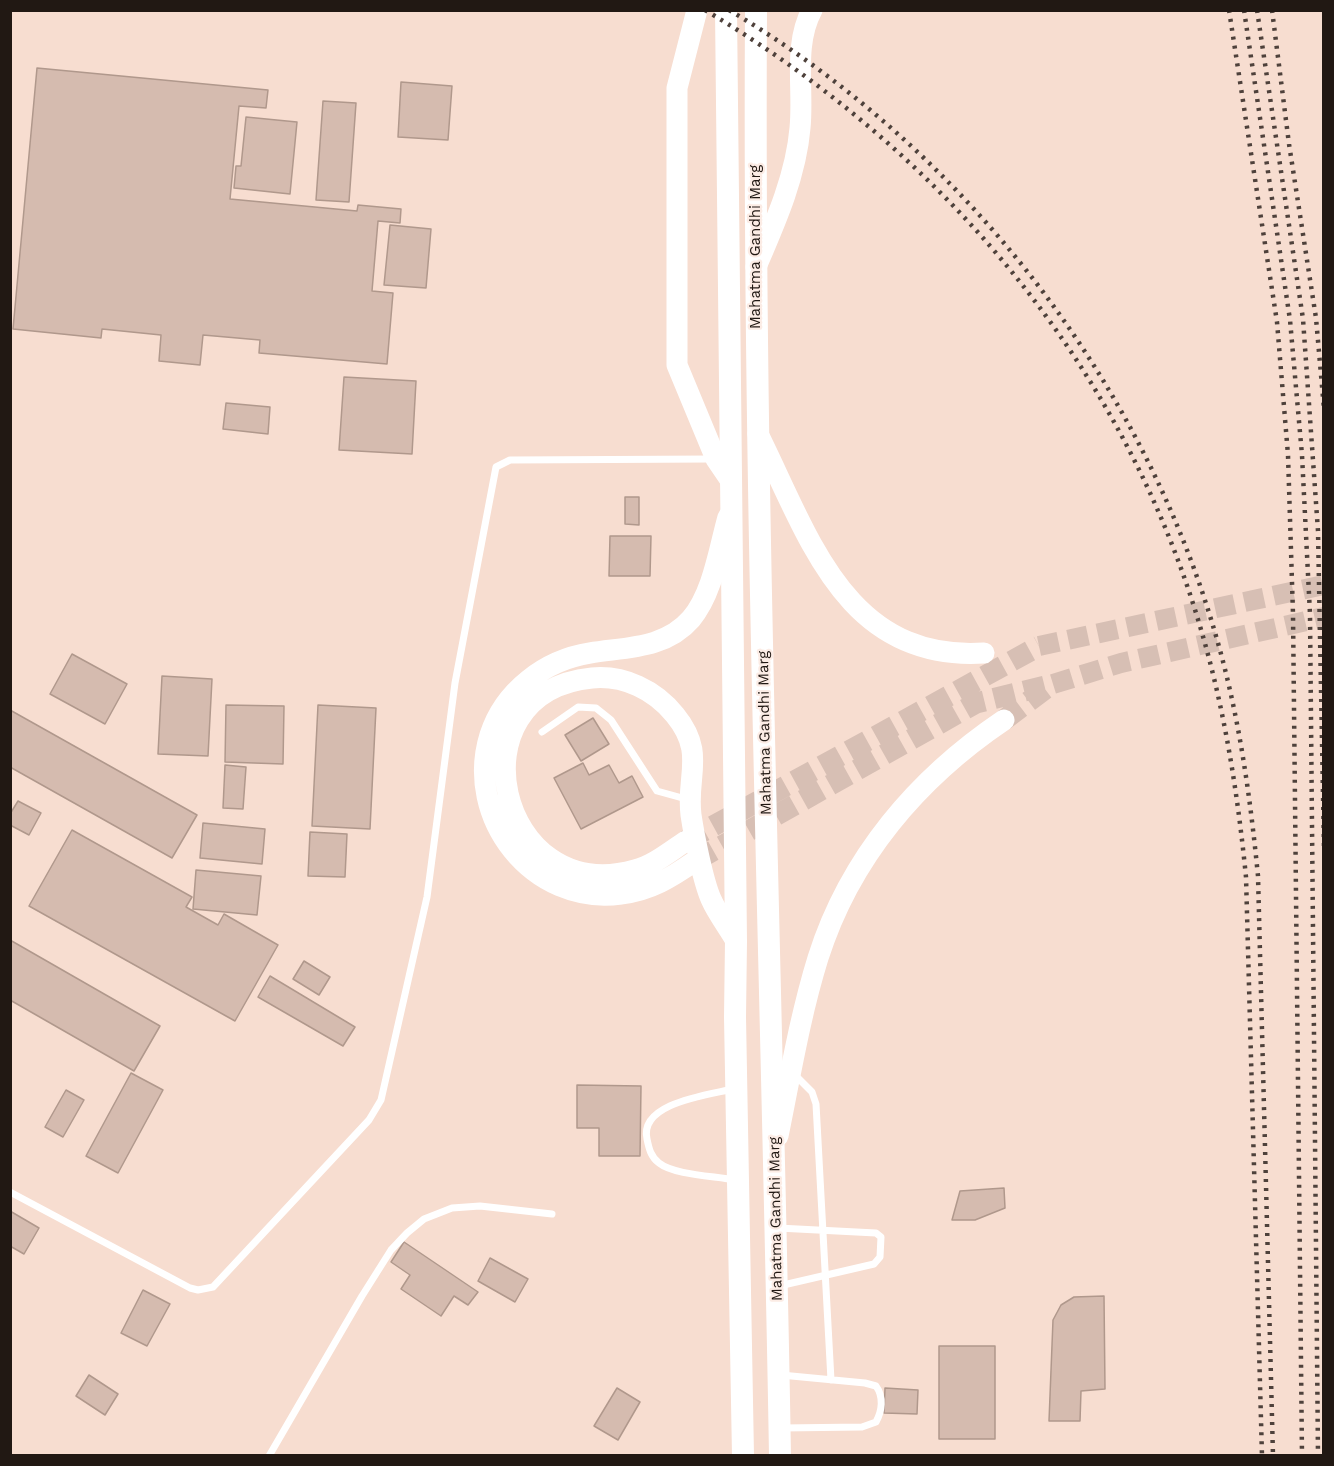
<!DOCTYPE html>
<html>
<head>
<meta charset="utf-8">
<style>
	body { margin:0 }
	#map { position:relative; width:1334px; height:1466px; overflow:hidden; background:#f7ddd0; font-family:"Work Sans",sans-serif }
	canvas { display:block }
	.frame { position:absolute; inset:0; border:12px solid #211813; pointer-events:none }
</style>
</head>
<body>
<div id="map">
<canvas width="1334" height="1466"></canvas>
<div class="frame"></div>
</div>
<script>
const ctx = document.querySelector('canvas').getContext('2d');
ctx.lineJoin = 'round';
function paint(path, color) { ctx.fillStyle = color; ctx.fill(path, 'evenodd'); }
function stroke(path, color, width, dash) { ctx.strokeStyle = color; ctx.lineWidth = width; ctx.lineCap = dash ? 'butt' : 'round'; ctx.setLineDash(dash || []); ctx.stroke(path); }
function write(font, color, halo, rows, align = 'center') {
  ctx.font = font + ' "Work Sans",sans-serif'; ctx.lineWidth = 4.5; ctx.setLineDash([]); ctx.textBaseline = 'middle'; ctx.strokeStyle = halo; ctx.fillStyle = color; for (const [text, x, y, turn = 0] of rows) {
    ctx.save(); ctx.translate(x, y); ctx.rotate((+turn || 0) * Math.PI / 180); ctx.textAlign = isNaN(turn) ? turn : align; if (halo) ctx.strokeText(text, 0, 0); ctx.fillText(text, 0, 0); ctx.restore();
  }
}
const building = new Path2D(`
	M37,68L268,90L266,108L239,106L230,199L357,211L358,205L401,209L400,223L378,221L372,291L393,293L387,364L259,353L260,340L203,335L200,365L159,361L161,335L102,329L101,338L13,329Z
	M401,82L452,86L448,140L398,137Z
	M323,101L356,103L349,202L316,200Z
	M246,117L297,122L290,194L234,188L236,166H241Z
	M390,225L431,229L426,288L384,285Z
	M344,377L416,381L412,454L339,450Z
	M226,403L270,407L268,434L223,429Z
	M625,497H639V525L625,524Z
	M610,536H651L650,576H609Z
	M72,654L127,684L105,724L50,694Z
	M162,676L212,679L208,756L158,754Z
	M226,705L284,706L283,764L225,762Z
	M318,705L376,708L370,829L312,826Z
	M10,710L197,815L172,858L10,767Z
	M593,718L609,744L581,761L565,735Z
	M583,763L589,775L609,765L619,783L632,776L643,797L581,829L554,778Z
	M225,765L246,767L243,809L223,808Z
	M18,801L41,813L29,835L10,825V814Z
	M203,823L265,829L262,864L200,858Z
	M72,830L192,897L186,907L218,925L224,914L278,945L235,1021L29,906Z
	M310,832L347,834L345,877L308,876Z
	M196,870L261,876L257,915L193,909Z
	M10,940L160,1026L134,1071L10,1000Z
	M304,961L330,977L319,995L293,979Z
	M270,976L355,1027L343,1046L258,997Z
	M131,1073L163,1090L118,1173L86,1156Z
	M577,1085L641,1086L640,1156H599V1128H577Z
	M66,1090L84,1100L63,1137L45,1127Z
	M1004,1188L1005,1208L975,1220H952L960,1191Z
	M10,1211L39,1228L24,1254L10,1246Z
	M404,1242L478,1292L468,1305L454,1296L441,1316L401,1289L410,1275L391,1262Z
	M490,1258L528,1279L515,1302L478,1281Z
	M143,1290L170,1304L147,1346L121,1333Z
	M1104,1296L1105,1389L1081,1391L1080,1421H1049L1053,1320L1061,1305L1074,1297Z
	M939,1346H995V1439H939Z
	M89,1375L118,1394L105,1415L76,1396Z
	M617,1388L640,1402L618,1440L594,1426Z
	M885,1388L918,1390L917,1414L884,1413Z`);
paint(building, '#d5bbaf');
stroke(building, '#b0988c', 1.5);
stroke(new Path2D(`
	M1039,646L1324,585
	M1053,684L1121,663L1324,617`), '#d7bfb4', 20, [20, 10]);
stroke(new Path2D(`
	M1004,720L1045,689
	M686,841L1039,646
	M695,861L976,703L1053,684`), '#d7bfb4', 21, [21, 10]);
stroke(new Path2D(`
	M542,732L578,707L596,708L611,720L657,791L686,799
	M793,1073L812,1092L816,1104L831,1380
	M733,1089C708,1095 639,1103 647,1139C649,1149 651,1157 659,1163C674,1175 715,1176 735,1180
	M10,1192L190,1288L198,1290L213,1287L369,1120L381,1100L427,897L455,683L496,467L510,460L712,459
	M778,1228L876,1233L881,1237L880,1257L874,1264L779,1286
	M781,1375L865,1383L876,1386C884,1397 882,1411 876,1422L862,1427L782,1428
	M269,1456L362,1296L391,1250L407,1233L424,1219L452,1208L480,1206L552,1214`), '#fff', 7);
stroke(new Path2D(`
	M697,10L677,88V365L716,459L731,481
	M756,267C775,223 796,176 800,128C804,89 793,45 812,10
	M758,434C809,536 845,662 984,653
	M686,841C669,852 654,865 635,870C498,909 448,692 592,678C624,675 655,690 675,715C706,753 686,775 691,815C694,835 703,881 711,899C717,913 728,927 736,941
	M695,861C672,877 650,891 621,894C533,906 464,818 490,735C504,691 545,660 590,653C626,647 665,649 691,619C713,593 719,549 728,517
	M778,1136C790,1077 800,1016 818,958C850,857 918,778 1004,720`), '#fff', 21);
stroke(new Path2D(`
	M726,10L736,941L735,1017L743,1456
	M756,10C753,492 772,974 780,1456`), '#fff', 22);
stroke(new Path2D(`
	M705,10C945,153 1128,369 1204,640C1226,718 1238,797 1246,877L1262,1456
	M729,10C962,148 1141,376 1216,636C1239,715 1250,795 1258,876L1273,1456
	M1229,10L1277,322L1288,455L1293,614L1302,1456
	M1244,10L1290,320L1302,455L1310,614L1318,1456
	M1257,10L1303,319L1318,531L1324,847
	M1272,10L1289,144L1316,318L1324,409`), '#4e413b', 4.5, [3, 6]);
write('15px', '#211813', '#fcece5', [
	["Mahatma Gandhi Marg",756,247,-90],
	["Mahatma Gandhi Marg",765,733,-91],
	["Mahatma Gandhi Marg",776,1219,-91]
]);
</script>
</body>
</html>
